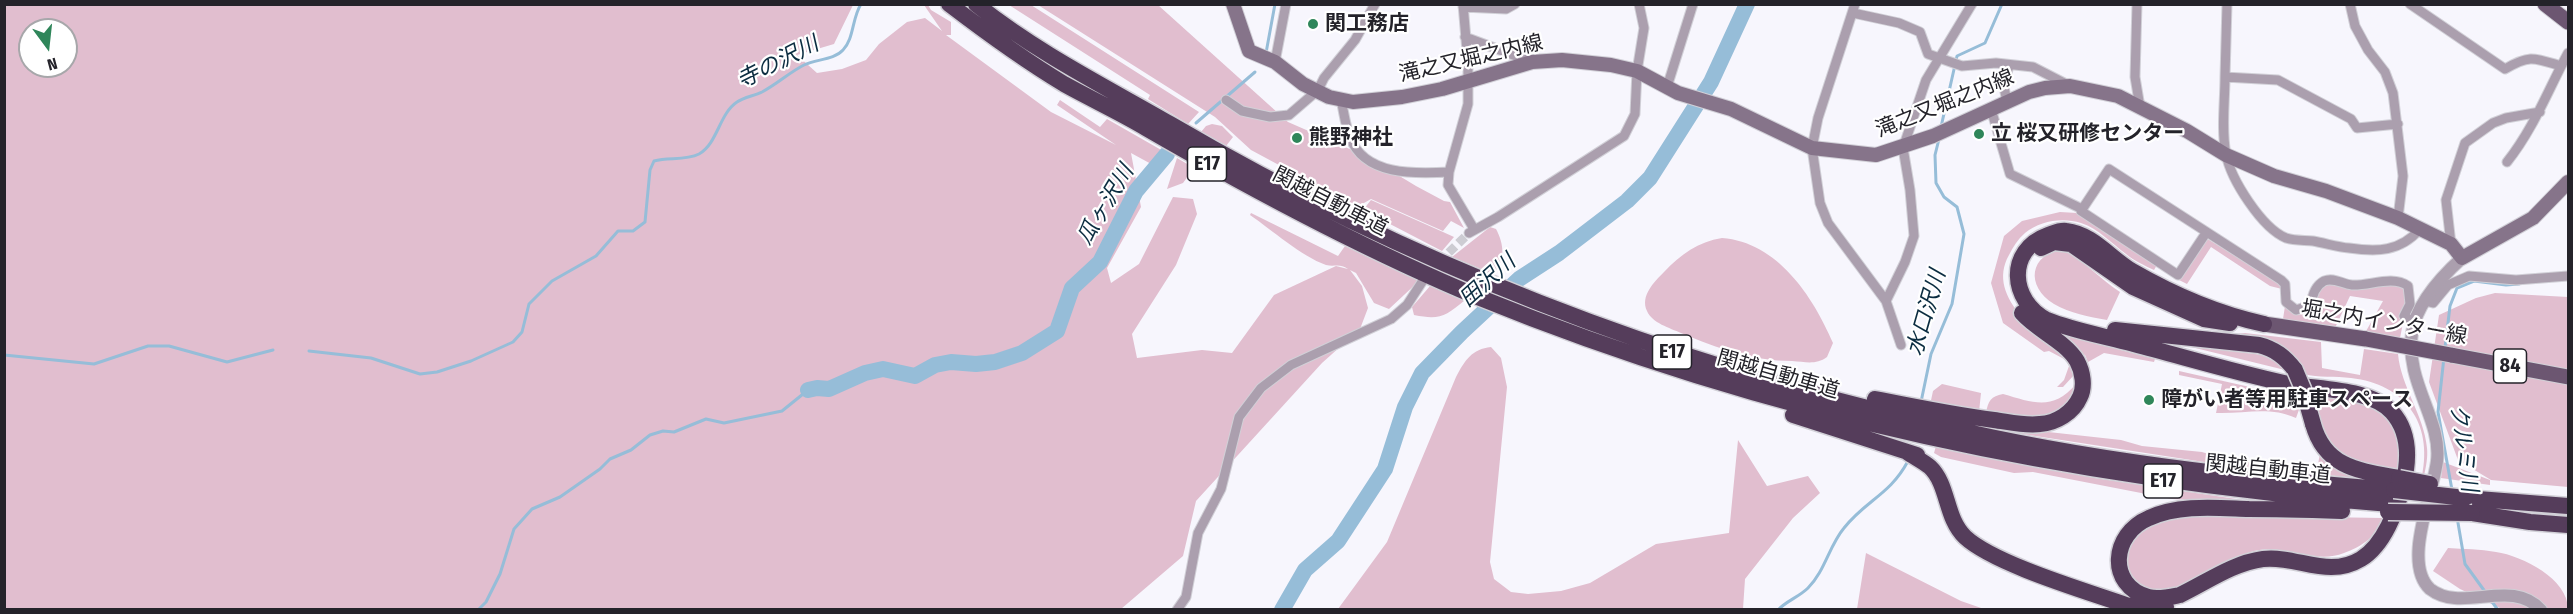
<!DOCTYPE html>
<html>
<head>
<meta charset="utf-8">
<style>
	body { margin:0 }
	#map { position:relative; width:2573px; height:614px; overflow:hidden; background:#f7f6fd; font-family:"Fira Sans Condensed",sans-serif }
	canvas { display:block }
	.frame { position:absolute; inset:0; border:6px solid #24232a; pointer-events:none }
	.north { position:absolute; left:18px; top:18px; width:60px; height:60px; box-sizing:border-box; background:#fff; border:2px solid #a7a7aa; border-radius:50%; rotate:165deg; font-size:16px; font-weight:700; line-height:24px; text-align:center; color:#24232a }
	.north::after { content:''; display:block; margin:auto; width:21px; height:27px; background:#2f865a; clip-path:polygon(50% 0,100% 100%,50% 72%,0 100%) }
</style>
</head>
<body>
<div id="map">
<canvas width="2573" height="614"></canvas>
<div class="frame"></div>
<div class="north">N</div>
</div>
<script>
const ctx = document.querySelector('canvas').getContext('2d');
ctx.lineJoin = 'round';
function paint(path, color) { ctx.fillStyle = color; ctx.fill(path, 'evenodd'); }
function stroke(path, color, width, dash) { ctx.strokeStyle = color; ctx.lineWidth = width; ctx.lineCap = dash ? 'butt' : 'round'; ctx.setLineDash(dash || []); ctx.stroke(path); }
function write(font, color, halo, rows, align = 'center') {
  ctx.font = font + ' "Fira Sans Condensed","Noto Sans JP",sans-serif'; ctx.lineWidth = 4.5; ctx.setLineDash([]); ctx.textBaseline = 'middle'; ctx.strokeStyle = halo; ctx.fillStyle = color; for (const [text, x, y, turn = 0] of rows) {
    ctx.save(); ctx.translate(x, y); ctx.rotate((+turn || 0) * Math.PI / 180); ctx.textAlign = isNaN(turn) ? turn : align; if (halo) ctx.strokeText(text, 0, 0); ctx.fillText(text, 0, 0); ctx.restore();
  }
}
paint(new Path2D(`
	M4,5H853L834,44L797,55L817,73L842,69L866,60L879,44L907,22L925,18L942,31L924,5H928L931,10L951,22V35H946L1051,112L1116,145L1057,105L1060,100L1100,127L1107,119L1163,151L1153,165L1131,153L1141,207L1107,268L1111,283L1139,264L1173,197L1193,199L1197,214L1176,265L1132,334L1137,358L1202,350L1232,353L1274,295L1336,266L1348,269C1340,263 1335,267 1326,265C1301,256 1272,230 1250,215L1251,213L1338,256L1345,246L1419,281L1389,309L1374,303L1356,273L1350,270L1362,286L1368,308L1360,329L1322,363L1196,501L1183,556L1121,609H5ZM30,30H66V66H30Z
	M1009,5H1031L1199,112L1188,124L1148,99L1150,95Z
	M1038,5H1158L1288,122L1368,157L1416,186L1444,201L1450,202L1464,228L1451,221L1443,231L1371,199L1357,207L1251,150L1215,117Z
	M1212,124L1222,126L1233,137L1226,146L1201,132L1206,126Z
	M1177,158L1194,168L1183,183L1167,189Z
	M1371,200L1443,232L1454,237L1442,251L1363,210Z
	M2060,212L2077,213L2157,265L2154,270C2144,265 2134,261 2126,254C2111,243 2099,229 2081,223C2062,217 2040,221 2025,233C2018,239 2013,247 2009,255C1984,299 2045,337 2071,364L2074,375L2063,387H2057L2064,380L2069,366L2066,360L2049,351L2044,352L2003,323L1991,283L2004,236L2022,221Z
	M1490,227L1496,229C1504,244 1506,260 1493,274L1452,257Z
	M1722,238C1777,242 1813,296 1833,343L1827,357C1816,365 1806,362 1792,361C1753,361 1717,348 1681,333C1670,328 1652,323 1647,311C1640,296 1654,282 1664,272C1681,254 1698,242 1722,238Z
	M2206,238L2281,284L2282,289L2270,286L2211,247L2187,284L2179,280Z
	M2064,249C2084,261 2100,279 2120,292L2107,320C2089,317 2070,313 2054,304C2025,286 2029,254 2064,249Z
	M2332,283L2402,285L2408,295L2399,318L2403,323L2400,338L2365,333L2383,301L2350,296L2335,328L2283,319L2285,306L2297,315C2315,312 2314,304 2320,289Z
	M1430,286L1465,300C1445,317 1439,320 1414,315L1412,307Z
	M2495,293L2568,297V487L2491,480L2458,460L2429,382L2439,315L2476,298Z
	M2048,327L2102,345L2155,359L2154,362L2104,353L2088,362L2085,355L2078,353Z
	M2245,333L2321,342L2322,368L2360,375L2364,349L2398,354C2401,387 2424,415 2427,448C2428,457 2426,467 2424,476H2422C2433,423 2405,384 2351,378C2336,376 2318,378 2304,374C2298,372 2290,366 2284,363C2268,353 2252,344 2236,334Z
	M2183,345L2263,355L2272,358L2285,370Z
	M1491,347L1501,358L1507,387L1490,562L1494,579L1511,592L1528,594L1561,591L1590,583L1656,544L1729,533L1738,440L1767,486L1808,476L1820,493L1793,518L1745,579L1743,609H1338L1387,542L1456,377C1465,360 1472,349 1491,347Z
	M2179,371L2263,390L2268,388L2296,393L2300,407L2296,418C2269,406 2245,414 2216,413L2222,384L2179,375Z
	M1942,384L1981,393L1979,412L1930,405L1933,391Z
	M2076,384C2076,404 2052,419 2033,419C2018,419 2001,415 1986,413C1988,401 1991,396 2003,394C2034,403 2053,411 2076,384Z
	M2312,392L2372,405L2396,426L2402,473L2354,462L2326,442Z
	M2003,427L2121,440L2142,446L2202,452L2224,459L2317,470L2320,453C2329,466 2341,472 2356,478L2217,464L2003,431Z
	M1936,446L2095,478L2270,504L2172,499L2033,472L2014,473L1941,457L1934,453Z
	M2443,462L2490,480V485L2441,478Z
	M2197,515L2383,518C2379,535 2361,547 2344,553C2314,565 2284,543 2254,551C2223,560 2184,595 2153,590C2124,585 2116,546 2140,531C2156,519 2178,518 2197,515Z
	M2448,548C2464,549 2480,549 2496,552C2523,556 2568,579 2568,609H2502L2460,589L2433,571Z
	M1866,553L1961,601L1984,609H1857Z`), '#e1becf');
stroke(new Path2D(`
	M1266,53L1275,4
	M1196,123L1255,72
	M1941,127L1957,56L1985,43L2002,4
	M2445,348L2450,306L2457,288L2474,281L2506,285L2519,284
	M309,351L371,358L420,374L437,372L471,361L513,342L522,332L529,304L552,281L596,256L618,231H633L645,222L650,170L654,161C669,157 685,161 699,154C718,143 719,114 737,102C744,97 754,96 762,92C777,84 790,72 804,65C816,59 834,60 843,50C854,39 852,18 861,4
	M4,355L94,364L148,346H169L227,362L273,350
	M2444,357L2438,412L2452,490
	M1921,402L1931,354L1952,304L1964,234L1957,207L1944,197L1936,183L1935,155L1939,139
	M2457,517L2465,564L2486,593
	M2490,599L2498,610
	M478,610L486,602L500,574L514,529L532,509L560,497L600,469L610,459L631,450L650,435L663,431L674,432L706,419L724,423L782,411L808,390
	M1778,610C1786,601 1799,597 1808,588C1825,571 1829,546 1844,528C1866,500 1890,495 1908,461`), '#96bdd8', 3);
stroke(new Path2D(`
	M808,390L817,388L829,389L865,373L883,369L915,376L935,365L951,362L976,364L995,362L1022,353L1057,331L1072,288L1100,262L1136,191L1167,154
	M1282,610L1305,570L1338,541L1385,469L1405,407L1422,373L1462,332L1519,279L1559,253L1627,201L1650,178L1711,82L1747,4`), '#96bdd8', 16);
stroke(new Path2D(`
	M1439,262L1469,233`), '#cdccd3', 9, [9, 4.5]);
const minor = new Path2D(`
	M1463,4L1468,63V104L1449,172L1448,185L1474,229
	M1855,4L1818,118L1812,148L1820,203L1828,223L1886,301L1901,345
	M2137,4L2135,77L2140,107
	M2227,4L2225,77L2278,80L2351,119L2357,128L2398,124
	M2350,4L2355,26L2368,50L2385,72L2393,93L2403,176L2398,218
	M2410,4L2505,69C2530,54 2535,58 2561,66
	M1463,7L1506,9L1515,4
	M1853,13L1899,23L1920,32L1928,54L1962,66L1996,63L2033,67L2068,85
	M1465,37L1532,62
	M1275,62L1286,4
	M2225,77C2225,101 2221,130 2226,154C2231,180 2262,228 2286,238C2295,241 2305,240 2313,241C2325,243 2337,247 2349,248C2377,252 2400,252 2420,229
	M1667,87L1693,4
	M1226,100L1242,111L1270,117L1289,115L1318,90L1324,78L1355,40L1375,4
	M1341,100C1344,112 1345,125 1350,137C1364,176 1415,174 1449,172
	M2007,102L2004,87L2009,65
	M1991,109L2010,174L2082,209
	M2507,162C2534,128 2548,90 2568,53
	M1469,233L1498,217L1624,136L1635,114L1637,71L1644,28L1639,4
	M2206,233L2178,275L2081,211L2109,169L2281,280L2285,284L2286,302L2296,310L2311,305C2312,296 2315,286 2324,281C2334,277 2342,284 2352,285C2370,286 2392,275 2408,286L2410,304L2404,316L2414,322
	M2451,244L2446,200L2465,143L2493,123L2506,118L2540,112
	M1886,301L1905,262L1914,236L1910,190L1903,148L1926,80L1972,4
	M2425,301L2433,303L2448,285L2469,276L2516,280L2568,276
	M1177,610L1186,597L1198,533L1221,489L1239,417L1261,388L1291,365L1391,319L1407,305L1422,282`);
const tertiary = new Path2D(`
	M2462,258C2441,277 2416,304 2412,333C2405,383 2442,419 2437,461C2433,494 2402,563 2430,589C2462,614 2511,577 2541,610`);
const secondary = new Path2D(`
	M1233,4L1249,51L1275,62L1303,84L1329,97L1353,102L1402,97L1442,89L1532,62L1562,60L1611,65L1637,71L1678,93L1731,109L1812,148L1876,155L1933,136L2029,92L2045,88L2070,86L2118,96L2187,131L2226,155L2274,176L2326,191L2398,218L2451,244L2462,258L2533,218L2568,182`);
const primary = new Path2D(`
	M2545,4L2568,22
	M2264,324L2366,339
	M2451,355L2568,377`);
const motorway = new Path2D(`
	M949,4C987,33 1024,60 1064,84C1091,99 1119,112 1146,128C1253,190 1363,249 1478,297C1773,417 2073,479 2390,504
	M976,4C1036,52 1104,86 1170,124C1411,265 1670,364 1941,426C2089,461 2242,478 2394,490
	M2041,248L2054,242L2071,244L2133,287L2204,319L2230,323
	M2264,324C2218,314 2172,294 2132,271C2110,258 2093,234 2066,231C2060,230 2054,233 2048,235C2006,250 2010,301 2047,320C2074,331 2105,336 2134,344C2184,357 2234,372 2284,383C2315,390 2369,387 2392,412C2410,432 2409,461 2403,485C2397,510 2384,545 2361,559C2328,579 2297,555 2263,559C2233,563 2207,582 2180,595C2170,597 2158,600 2148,597C2107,585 2111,534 2149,518C2179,504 2217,508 2249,509C2280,509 2311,510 2342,511
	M2115,330L2259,345C2275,349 2285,357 2295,370
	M1875,399C1915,407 1954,415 1994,420C2009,422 2025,426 2040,424C2056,423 2073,413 2080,397C2085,387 2083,372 2077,361C2065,341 2038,331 2022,313
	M1793,415L1917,455
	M2313,424C2325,468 2360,471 2399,478
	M1907,452C1914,457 1923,461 1930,467C1949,485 1945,518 1965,537C1994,564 2086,591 2126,605L2140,608L2166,607
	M2465,498L2568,506
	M2472,513L2530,522L2568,525`);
stroke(minor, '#d1d0d7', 11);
stroke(tertiary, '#d1d0d7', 14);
stroke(secondary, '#d1d0d7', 16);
stroke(primary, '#d1d0d7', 17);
stroke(motorway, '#d1d0d7', 19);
stroke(minor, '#ab9fae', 9);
stroke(tertiary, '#ab9fae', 12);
stroke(secondary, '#86748a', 14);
stroke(primary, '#6c5671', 15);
stroke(motorway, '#553d5b', 16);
const primaryBridge = new Path2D(`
	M2366,339L2451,355`);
const motorwayBridge = new Path2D(`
	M2295,370L2303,389L2313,424
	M2399,478L2430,484
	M2394,490L2465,498
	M2388,512L2472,513`);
stroke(primaryBridge, '#d1d0d7', 17, []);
stroke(motorwayBridge, '#d1d0d7', 19, []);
stroke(primaryBridge, '#6c5671', 15);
stroke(motorwayBridge, '#553d5b', 16);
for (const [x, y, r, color] of [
	[1313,24,6,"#2f865a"],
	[1979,134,6,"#2f865a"],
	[1297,138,6,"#2f865a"],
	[2149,400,6,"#2f865a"]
]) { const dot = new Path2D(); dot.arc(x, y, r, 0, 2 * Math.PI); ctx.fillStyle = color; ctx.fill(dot); stroke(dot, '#fff', 2); }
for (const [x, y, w] of [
	[1207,164,39],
	[1672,352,39],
	[2510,366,33],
	[2163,481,39]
]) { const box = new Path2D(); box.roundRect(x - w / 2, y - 17, w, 34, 4.5); ctx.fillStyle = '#fff'; ctx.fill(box); stroke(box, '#24232a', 1.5); }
write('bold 20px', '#24232a', null, [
	["E17",1207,164],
	["E17",1672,352],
	["84",2510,366],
	["E17",2163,481]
]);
write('bold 21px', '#24232a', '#fff', [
	["関工務店",1325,24],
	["立 桜又研修センター",1991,134],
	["熊野神社",1309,138],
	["障がい者等用駐車スペース",2161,400]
], 'left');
write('21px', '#24232a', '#fff', [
	["滝之又堀之内線",1471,59,-13],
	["滝之又堀之内線",1945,104,-22],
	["関越自動車道",1330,202,27],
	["堀之内インター線",2384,323,10],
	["関越自動車道",1778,375,16],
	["関越自動車道",2268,470,6]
]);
write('italic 22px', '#0b2c40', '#fff', [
	["寺の沢川",778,63,-27],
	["瓜ヶ沢川",1106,205,-59],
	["田沢川",1488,281,-42],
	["水口沢川",1927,313,-74],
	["クルミ川",2463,448,82]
]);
</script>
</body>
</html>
